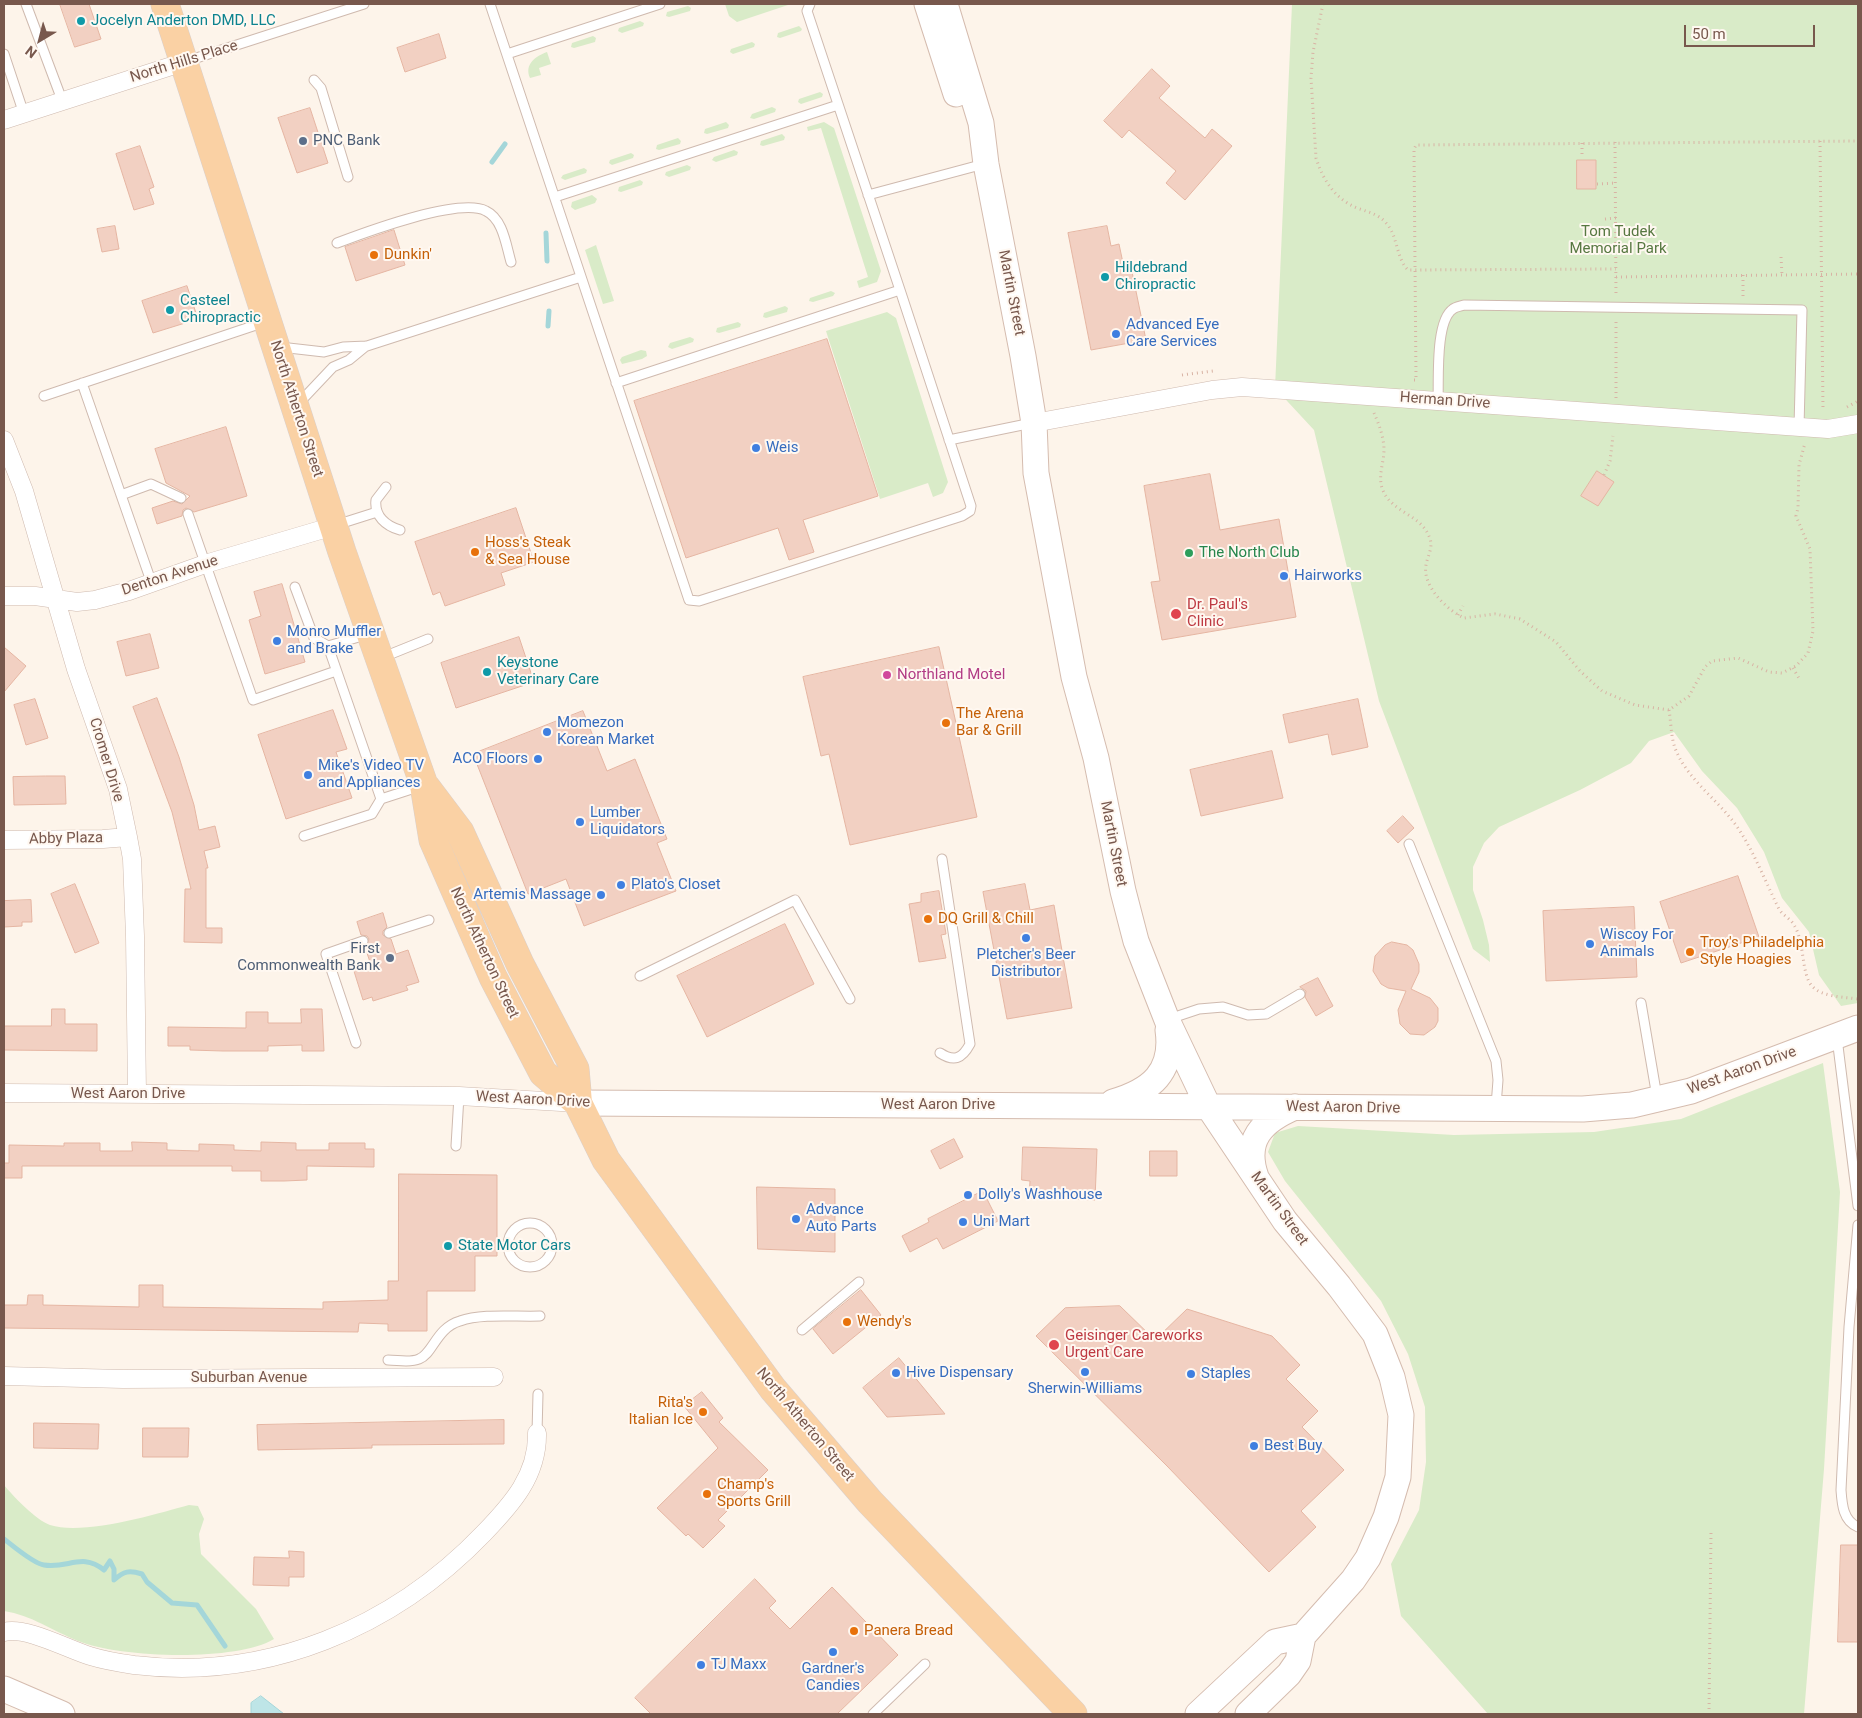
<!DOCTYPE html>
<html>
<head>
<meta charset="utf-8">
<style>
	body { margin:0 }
	#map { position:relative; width:1862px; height:1718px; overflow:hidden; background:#fdf4ea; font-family:Roboto,sans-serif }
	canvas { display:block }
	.frame { position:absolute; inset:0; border:5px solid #78584d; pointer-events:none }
	.north { position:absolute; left:15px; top:15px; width:50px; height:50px; -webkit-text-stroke:4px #fff8f1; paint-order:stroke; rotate:217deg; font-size:14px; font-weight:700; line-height:20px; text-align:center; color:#78584d }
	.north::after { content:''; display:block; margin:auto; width:18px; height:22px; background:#78584d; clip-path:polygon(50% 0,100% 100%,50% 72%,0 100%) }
	.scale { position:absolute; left:1684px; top:25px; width:131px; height:22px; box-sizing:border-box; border:2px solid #78584d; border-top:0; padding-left:6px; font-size:15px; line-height:18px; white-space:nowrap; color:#78584d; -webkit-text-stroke:4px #fff8f1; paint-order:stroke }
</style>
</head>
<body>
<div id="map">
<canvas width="1862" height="1718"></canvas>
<div class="frame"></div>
<div class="north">N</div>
<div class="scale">50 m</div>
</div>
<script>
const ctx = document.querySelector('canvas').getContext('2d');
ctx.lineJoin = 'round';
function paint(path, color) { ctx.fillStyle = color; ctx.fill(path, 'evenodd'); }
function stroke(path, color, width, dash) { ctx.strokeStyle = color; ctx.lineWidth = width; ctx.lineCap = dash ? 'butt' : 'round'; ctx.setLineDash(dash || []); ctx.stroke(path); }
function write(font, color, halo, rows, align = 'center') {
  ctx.font = font + ' Roboto,sans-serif'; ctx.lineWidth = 4; ctx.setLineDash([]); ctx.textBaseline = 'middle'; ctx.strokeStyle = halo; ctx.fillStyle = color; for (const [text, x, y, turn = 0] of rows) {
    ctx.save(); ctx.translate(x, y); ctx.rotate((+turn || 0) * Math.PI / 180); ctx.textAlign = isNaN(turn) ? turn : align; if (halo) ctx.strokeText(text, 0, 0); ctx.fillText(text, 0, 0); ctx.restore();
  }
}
paint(new Path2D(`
	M725,4H791L737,22L729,16Z
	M1292,4H1858V1003L1841,1006L1819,975L1809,932L1782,898L1764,852L1737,808L1702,771L1674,732L1649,741L1631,763L1580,790L1499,827L1484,843L1473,867V890L1483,920L1489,945L1490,962L1473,949L1379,701L1314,430L1275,388Z
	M688,6L691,8L690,11L669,17L666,16L667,12Z
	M640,21L644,23L643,26L622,33L618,31L619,28Z
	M799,26L802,29L801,31L780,38L777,37L778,33Z
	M593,36L596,38L595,42L574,48L571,47L572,43Z
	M752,42L755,44L754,47L733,54L730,52L731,49Z
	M547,52L551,64L539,68L541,75L530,78C524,64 536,56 547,52Z
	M820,92L823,94L822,97L801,104L798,102L799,99Z
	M772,107L776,109L775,112L754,119L750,118L752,114Z
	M726,122L729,125L728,128L707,134L704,133L705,129Z
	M824,122L834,128L881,271L877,282L859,288L857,281L868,277L821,128L808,131L807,127Z
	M782,134L785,137L784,140L763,146L760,145L761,141Z
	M678,138L681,141L680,144L659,150L656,149L657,145Z
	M734,150L738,152L737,155L716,162L712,160L714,157Z
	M631,153L634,155L633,158L612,165L609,163L610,160Z
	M687,165L691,167L690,170L669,177L665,175L666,172Z
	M584,168L587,170L586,173L565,180L561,178L563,175Z
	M640,180L643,182L642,185L621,192L618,191L619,187Z
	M592,195L597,199L595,203L575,210L571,207L572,202Z
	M596,245L614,301L603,304L585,250Z
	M831,291L835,293L833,296L813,302L809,301L810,298Z
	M785,306L788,308L787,312L766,318L763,317L764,313Z
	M887,312L896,318L948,482L943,493L933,497L928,483L880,499L826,331Z
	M738,322L741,324L740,327L719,333L716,332L717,328Z
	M690,337L694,339L693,342L672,349L668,347L670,343Z
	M641,350L646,351L647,356L642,359L622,364L620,360L622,357Z
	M1823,1063L1840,1192L1824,1469L1804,1714H1488L1401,1616L1391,1564L1419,1510L1426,1462L1425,1407L1408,1354L1381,1301L1285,1181L1268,1152L1275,1133L1298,1126L1454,1135L1594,1132L1681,1119Z
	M4,1485C13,1496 36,1520 50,1525C83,1536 156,1514 189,1505L198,1506L204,1519L199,1534L201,1554L256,1609L274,1639C236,1662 119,1658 78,1641C53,1631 31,1615 4,1611Z`), '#d9ebc8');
const water = new Path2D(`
	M261,1696L284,1714H251V1703Z`);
paint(water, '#bee5e7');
stroke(water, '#a4d6d9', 1);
stroke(new Path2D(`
	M492,162L505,144
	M546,233L547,261
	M548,326L549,311
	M4,1539C13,1546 34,1564 44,1565C68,1569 82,1552 104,1570L110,1561L114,1569V1580C124,1571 129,1570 142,1574L147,1582L172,1603L197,1605L225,1646`), '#a4d6d9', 5);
const building = new Path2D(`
	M60,4H89L101,39L75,47Z
	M439,34L446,58L405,72L397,48Z
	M1152,69L1170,86L1159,98L1205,138L1212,129L1232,146L1185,200L1166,183L1176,171L1129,130L1122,138L1104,121Z
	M310,108L328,163L297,173L278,118Z
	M140,146L154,187L149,189L154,204L134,210L116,154Z
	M1577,160H1596V189H1577Z
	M115,226L119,249L102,252L97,229Z
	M1107,226L1111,246L1119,244L1123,263L1130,262L1146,340L1091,350L1068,233Z
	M394,230L405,265L356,281L345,247Z
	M187,286L198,319L153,333L142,301Z
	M827,339L878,496L803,520L814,552L789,560L778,528L686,558L634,401Z
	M226,427L247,496L194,512L186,508L183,510L182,516L157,524L152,508L173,501L182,504L190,496L166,483L155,449Z
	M1597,471L1614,482L1598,506L1581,496Z
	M1210,474L1220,530L1279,519L1296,617L1162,640L1151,582L1160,581L1144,486Z
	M516,508L534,562L501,573L505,585L445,606L440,592L433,595L415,542Z
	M282,584L305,662L265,674L249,620L261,616L254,592Z
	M150,634L159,668L126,676L117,642Z
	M519,637L534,682L456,708L441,663Z
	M4,647L26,666L4,692Z
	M939,647L977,817L850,845L829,754L821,756L803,677Z
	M157,698L179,757L194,805L199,830L215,826L220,847L204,851L208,868H206V928H222V943L184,942L185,889H191L172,812L133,707Z
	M35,699L48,738L26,745L14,705Z
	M1358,699L1368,747L1332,755L1328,734L1289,743L1283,715Z
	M333,710L347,749L336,752L352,798L286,819L258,735Z
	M583,711L607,771L635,759L667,839L657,843L676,891L584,926L566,879L528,894L473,754Z
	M1272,751L1283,798L1201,816L1190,770Z
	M46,776H65L66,804L14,805L13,777Z
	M1403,816L1414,828L1398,843L1387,831Z
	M1738,876L1759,937L1681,963L1660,902Z
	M75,884L99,943L75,953L51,894Z
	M1025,884L1030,910L1054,905L1072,1008L1007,1019L983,892Z
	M939,891L946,934L941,935L946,958L919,962L909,904L921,902V894Z
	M31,900L32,922H22V926L4,927V901Z
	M1634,907L1637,977L1546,981L1543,911Z
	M383,913L387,927L383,931V935L391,939L396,954L408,950L419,982L406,986L408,990L373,1001L372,997L363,1000L353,968L370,962L365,947L369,939L367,936L361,935L357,922Z
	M785,924L814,984L707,1037L677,976Z
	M1392,942L1407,945L1413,950L1419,964V972L1411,989L1430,998L1438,1008V1021L1435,1027L1424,1035L1410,1034L1400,1024L1398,1010L1406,991L1388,988L1381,984L1373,971L1375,956L1385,945Z
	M1318,978L1333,1006L1316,1016L1305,997L1306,991L1300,987Z
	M52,1009H65V1024H97V1051L4,1050V1026H51Z
	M301,1009H322L324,1051H302V1045L268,1046V1051H223L190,1050V1046H168V1027L246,1028V1012H268V1023H301Z
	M954,1139L963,1157L940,1169L931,1151Z
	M132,1142L167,1143V1150L199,1151V1144L234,1145V1150L261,1151V1142L296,1143V1150H329V1143H365V1149H374V1167L307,1166V1180L284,1181H261V1171H232V1166H22V1178H4V1163H9V1145L64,1146V1143H100V1151H132Z
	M1023,1147L1097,1149L1095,1200L1029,1198L1030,1181L1022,1180Z
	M1150,1151H1177V1176H1150Z
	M399,1174L497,1175V1256H475V1291H427V1331H388V1324L359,1323L358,1332L4,1328V1305H27L28,1295H43V1305L139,1307V1285H163V1307L323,1309V1302L388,1300V1281H398Z
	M757,1187L835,1189V1252L758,1249Z
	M983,1191L998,1221L943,1249L937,1238L910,1252L902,1236L929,1222L928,1219Z
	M861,1290L881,1315L833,1354L813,1329Z
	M1120,1306L1155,1340L1187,1309L1272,1336L1300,1365L1286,1379L1318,1411L1302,1427L1344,1470L1301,1511L1316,1527L1269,1572L1167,1466L1036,1336L1065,1308Z
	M899,1358L945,1414L887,1417L863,1388Z
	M702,1392L723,1418L719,1422L768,1470L718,1520L725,1526L703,1548L688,1534L686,1536L657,1508L718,1448L684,1406Z
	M504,1420V1444L372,1445V1448L258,1450L257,1425Z
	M34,1423L99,1424L98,1449L34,1448Z
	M143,1428H189L188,1457H143Z
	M1841,1545H1858V1642H1838Z
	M289,1551L304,1552V1577H289V1586L253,1585L254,1557L289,1558Z
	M755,1579L776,1601L769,1608L790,1629L832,1587L898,1655L837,1714H651L635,1698Z`);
paint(building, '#f2d0c2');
stroke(building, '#e5b5a2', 1);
const lane = new Path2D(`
	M26,4L62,100
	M490,4L689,600L699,601L962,516L970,511L971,506L900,290
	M4,54L24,114
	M507,54L660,4
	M187,61L364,4
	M314,80L321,88L348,177
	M868,195L984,164
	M555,197L838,105
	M337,243C366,232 460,197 486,211C503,219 506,245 511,262
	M280,347L324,352L343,347L367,346L581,277
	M82,383L152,584
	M616,383L900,290L807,11L810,4
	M44,396L265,322
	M1438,400C1439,380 1435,321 1453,309C1455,307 1461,306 1464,305L1802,310L1799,427
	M299,403L333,367L349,360L366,346
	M949,440L1032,423
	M386,487L376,500C374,516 386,526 400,530
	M121,495L151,484L181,498
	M188,514L253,700L336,671
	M336,525L377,512
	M295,587L314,638L328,646L381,799L372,814L304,836
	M328,646L369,634
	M381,658L428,639
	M381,799L421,786
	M1409,844L1496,1061L1498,1080L1496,1106
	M389,933L429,920
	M640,976L795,900L850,999
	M1641,1003L1657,1097
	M1169,1019L1199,1009L1223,1007L1248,1015L1266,1014L1300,994
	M1837,1038L1858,1206
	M356,1043L326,954L363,941
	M940,1053C954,1062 962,1059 970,1044L942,859
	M456,1146L459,1096
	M508 1245a22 22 0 1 1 44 0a22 22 0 1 1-44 0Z
	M1858,1225L1849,1327L1841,1490C1842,1504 1843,1521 1858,1527
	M802,1330L859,1282
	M388,1360C398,1360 410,1363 419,1359C433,1354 436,1328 460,1321C482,1313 516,1317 540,1316
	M537,1433L538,1394
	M873,1714L925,1664`);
const street = new Path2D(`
	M4,120L184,62
	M1034,423L1212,390L1242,387L1828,429L1858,424
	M4,440L24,491L76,669L118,789L128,837L132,859L135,936L137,1094
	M4,596H35L77,602L95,600L129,591L205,564L334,526
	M4,840L103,839L128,837
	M4,1093L459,1096L578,1103
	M4,1376L123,1379L494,1377
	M4,1632C26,1626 67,1649 90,1656C103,1660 120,1663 134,1665C267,1681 393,1628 484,1533C512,1504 538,1475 537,1433`);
const secondary = new Path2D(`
	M927,4L956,94
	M945,4L981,123L986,164L1023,356L1034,423L1036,473L1074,677L1096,758L1123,891L1136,941L1167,1020L1208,1106L1285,1221L1339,1286L1375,1334L1392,1377L1401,1415L1398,1477L1386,1517L1368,1558L1353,1580L1303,1636L1298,1661L1289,1674L1248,1714
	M1113,1102C1151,1091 1174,1072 1168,1030
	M578,1103L1583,1109L1632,1105L1691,1091L1858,1028
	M1256,1177C1243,1140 1262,1121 1295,1107
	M4,1689L62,1714
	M1198,1714L1275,1642L1303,1636`);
const primary = new Path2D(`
	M165,4L342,552L424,785L433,840L493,977L543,1073L578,1103
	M426,787L460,832L520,964L575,1069L578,1103L606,1160L773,1389L870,1502L1073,1714`);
stroke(lane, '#cfbaaf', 11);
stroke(street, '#cfbaaf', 19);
stroke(secondary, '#d5bcaf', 27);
stroke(primary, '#d9d0cd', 29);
stroke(new Path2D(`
	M1323,4L1313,52L1311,78L1316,158C1323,180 1335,199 1357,208C1368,212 1379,214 1387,224C1398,237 1396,258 1408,270L1616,269
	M1820,141L1823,410
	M1615,142L1616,297
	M1582,143V158
	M1597,184L1615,183
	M1605,219L1616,218
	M1781,257L1782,275
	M1743,275V297
	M1616,277L1858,274
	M1182,375L1213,371
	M1414,380H1416L1414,149L1416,145L1858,141
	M1616,398V319
	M1847,407L1858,401
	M1374,413C1379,424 1384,438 1384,450C1384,462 1378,475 1382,488C1390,512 1420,514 1429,536C1434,547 1428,554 1426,565C1422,586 1447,610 1464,618L1495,614L1520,619L1556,642L1580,671L1602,691L1635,705L1669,710L1689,696L1705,667L1712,661L1738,658L1769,672L1782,673L1796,666L1808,653L1813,631L1810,549L1796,516L1798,508L1799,465L1805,443
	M1604,475L1610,461L1613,436
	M1458,615L1463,606
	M1793,668L1800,680
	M1669,710C1671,722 1671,737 1675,748C1687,780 1719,800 1738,828C1755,854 1765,881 1779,909C1783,916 1790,918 1794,925C1805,942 1801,974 1812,986C1821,997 1845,997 1858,999
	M1709,1714L1711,1530`), '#d8b3a4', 3, [1, 4]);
stroke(lane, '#fff', 9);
stroke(street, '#fff', 18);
stroke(secondary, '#fff', 25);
stroke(primary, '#fad1a4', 28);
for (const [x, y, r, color] of [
	[81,21,5,"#0f9aa8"],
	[303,141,5,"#5c6f8a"],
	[374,255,5,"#e8710a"],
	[1105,277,5,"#0f9aa8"],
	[170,310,5,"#0f9aa8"],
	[1116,334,5,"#3f7fe0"],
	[756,448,5,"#3f7fe0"],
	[475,552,5,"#e8710a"],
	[1189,553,5,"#2e9e5b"],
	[1284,576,5,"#3f7fe0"],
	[1176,614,6,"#e0444e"],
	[277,641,5,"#3f7fe0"],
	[487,672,5,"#0f9aa8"],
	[887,675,5,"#d1479c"],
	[946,723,5,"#e8710a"],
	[547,732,5,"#3f7fe0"],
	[538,759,5,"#3f7fe0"],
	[308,775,5,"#3f7fe0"],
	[580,822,5,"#3f7fe0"],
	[621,885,5,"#3f7fe0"],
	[601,895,5,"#3f7fe0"],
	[928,919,5,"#e8710a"],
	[1026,938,5,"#3f7fe0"],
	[1590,944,5,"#3f7fe0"],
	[1690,952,5,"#e8710a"],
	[390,958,5,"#5c6f8a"],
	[968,1195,5,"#3f7fe0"],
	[796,1219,5,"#3f7fe0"],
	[963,1222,5,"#3f7fe0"],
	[448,1246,5,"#0f9aa8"],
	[847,1322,5,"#e8710a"],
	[1054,1345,6,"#e0444e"],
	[1085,1372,5,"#3f7fe0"],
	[896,1373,5,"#3f7fe0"],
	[1191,1374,5,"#3f7fe0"],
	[703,1412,5,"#e8710a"],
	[1254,1446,5,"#3f7fe0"],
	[707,1494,5,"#e8710a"],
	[854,1631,5,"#e8710a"],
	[833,1652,5,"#3f7fe0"],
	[701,1665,5,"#3f7fe0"]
]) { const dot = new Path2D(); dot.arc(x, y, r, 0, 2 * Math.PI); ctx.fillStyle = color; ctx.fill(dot); stroke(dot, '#fff8f1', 2); }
write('15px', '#0d838f', '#fff8f1', [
	["Jocelyn Anderton DMD, LLC",91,21],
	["Hildebrand",1115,268],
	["Chiropractic",1115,285],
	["Casteel",180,301],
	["Chiropractic",180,318],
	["Keystone",497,663],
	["Veterinary Care",497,680],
	["State Motor Cars",458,1246]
], 'left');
write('15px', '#78584d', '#fff8f1', [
	["North Hills Place",184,62,-17],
	["Martin Street",1011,293,79],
	["Herman Drive",1445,401,4],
	["North Atherton Street",296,409,72],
	["Denton Avenue",170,576,-18],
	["Cromer Drive",106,760,73],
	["Abby Plaza",66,839,-1],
	["Martin Street",1113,844,79],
	["North Atherton Street",484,953,65],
	["West Aaron Drive",1742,1071,-20],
	["West Aaron Drive",128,1094],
	["West Aaron Drive",533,1100,3],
	["West Aaron Drive",938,1105],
	["West Aaron Drive",1343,1108,1],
	["Martin Street",1279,1209,54],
	["Suburban Avenue",249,1378],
	["North Atherton Street",805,1425,50]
]);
write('15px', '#4e5e75', '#fff8f1', [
	["PNC Bank",313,141],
	["First",380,949,"right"],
	["Commonwealth Bank",380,966,"right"]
], 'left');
write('15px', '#577841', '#fff8f1', [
	["Tom Tudek",1618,232],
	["Memorial Park",1618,249]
]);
write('15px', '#c56008', '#fff8f1', [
	["Dunkin'",384,255],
	["Hoss's Steak",485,543],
	["& Sea House",485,560],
	["The Arena",956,714],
	["Bar & Grill",956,731],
	["DQ Grill & Chill",938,919],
	["Troy's Philadelphia",1700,943],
	["Style Hoagies",1700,960],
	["Wendy's",857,1322],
	["Rita's",693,1403,"right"],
	["Italian Ice",693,1420,"right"],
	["Champ's",717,1485],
	["Sports Grill",717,1502],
	["Panera Bread",864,1631]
], 'left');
write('15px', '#366cbe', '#fff8f1', [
	["Advanced Eye",1126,325],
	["Care Services",1126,342],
	["Weis",766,448],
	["Hairworks",1294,576],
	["Monro Muffler",287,632],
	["and Brake",287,649],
	["Momezon",557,723],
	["Korean Market",557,740],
	["ACO Floors",528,759,"right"],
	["Mike's Video TV",318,766],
	["and Appliances",318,783],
	["Lumber",590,813],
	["Liquidators",590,830],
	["Plato's Closet",631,885],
	["Artemis Massage",591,895,"right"],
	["Wiscoy For",1600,935],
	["Animals",1600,952],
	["Pletcher's Beer",1026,955,"center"],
	["Distributor",1026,972,"center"],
	["Dolly's Washhouse",978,1195],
	["Advance",806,1210],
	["Auto Parts",806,1227],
	["Uni Mart",973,1222],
	["Hive Dispensary",906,1373],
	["Staples",1201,1374],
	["Sherwin-Williams",1085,1389,"center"],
	["Best Buy",1264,1446],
	["TJ Maxx",711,1665],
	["Gardner's",833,1669,"center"],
	["Candies",833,1686,"center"]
], 'left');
write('15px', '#27864d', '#fff8f1', [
	["The North Club",1199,553]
], 'left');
write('15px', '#be3a42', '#fff8f1', [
	["Dr. Paul's",1187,605],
	["Clinic",1187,622],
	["Geisinger Careworks",1065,1336],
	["Urgent Care",1065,1353]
], 'left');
write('15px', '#b23c85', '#fff8f1', [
	["Northland Motel",897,675]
], 'left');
</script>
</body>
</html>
